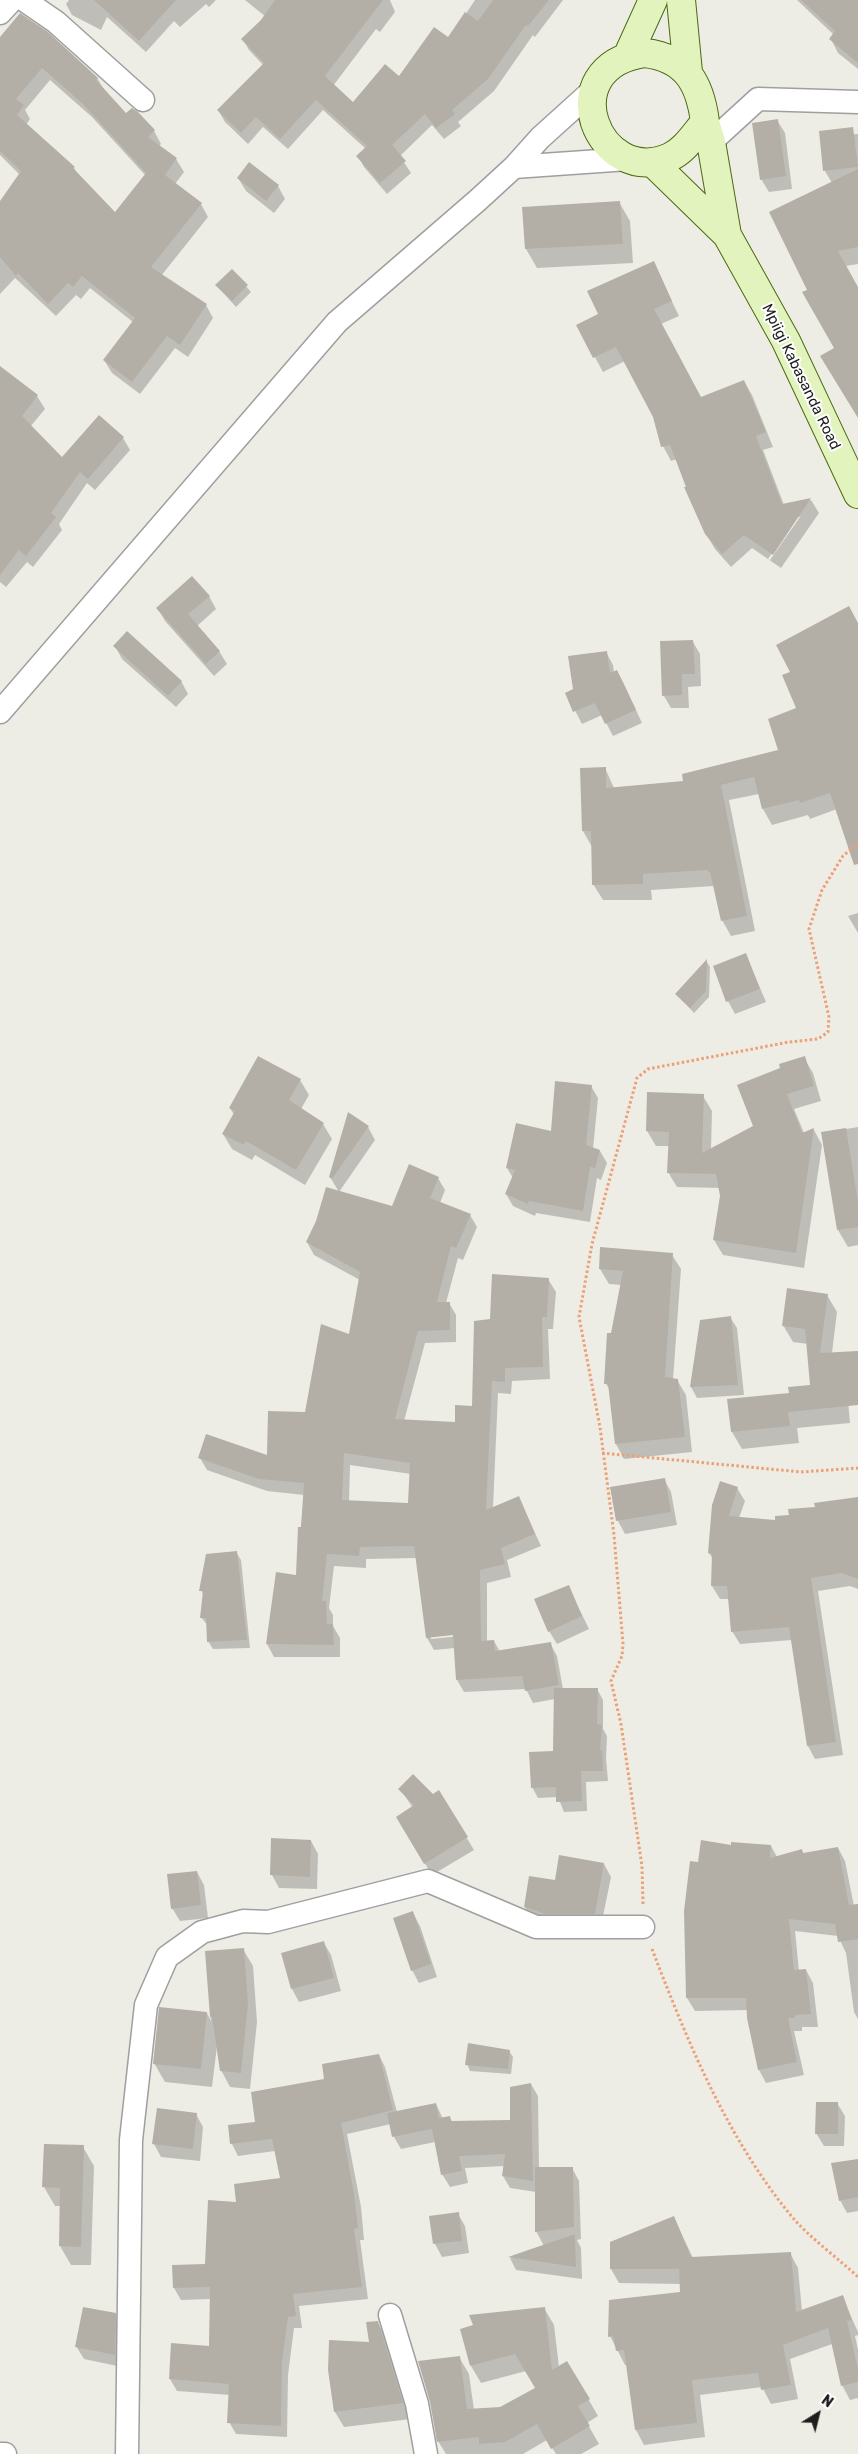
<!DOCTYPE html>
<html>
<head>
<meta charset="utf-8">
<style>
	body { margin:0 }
	#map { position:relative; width:858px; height:2454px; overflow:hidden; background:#eeede5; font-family:Rubik,sans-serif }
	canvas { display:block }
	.north { position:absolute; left:793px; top:2389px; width:50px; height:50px; -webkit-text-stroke:4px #fff; paint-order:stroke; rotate:36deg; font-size:14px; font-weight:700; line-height:20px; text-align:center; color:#1e1e1e }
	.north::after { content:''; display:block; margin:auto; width:18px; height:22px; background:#1e1e1e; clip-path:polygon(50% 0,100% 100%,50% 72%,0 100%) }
</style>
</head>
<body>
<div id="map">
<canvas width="858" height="2454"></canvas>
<div class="north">N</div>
</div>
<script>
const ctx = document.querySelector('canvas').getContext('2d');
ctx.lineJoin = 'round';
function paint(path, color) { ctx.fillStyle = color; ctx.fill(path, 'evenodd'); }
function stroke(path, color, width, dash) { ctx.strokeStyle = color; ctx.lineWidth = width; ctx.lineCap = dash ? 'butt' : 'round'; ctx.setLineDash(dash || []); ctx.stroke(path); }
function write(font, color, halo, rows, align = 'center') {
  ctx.font = font + ' Rubik,sans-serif'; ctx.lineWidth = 4; ctx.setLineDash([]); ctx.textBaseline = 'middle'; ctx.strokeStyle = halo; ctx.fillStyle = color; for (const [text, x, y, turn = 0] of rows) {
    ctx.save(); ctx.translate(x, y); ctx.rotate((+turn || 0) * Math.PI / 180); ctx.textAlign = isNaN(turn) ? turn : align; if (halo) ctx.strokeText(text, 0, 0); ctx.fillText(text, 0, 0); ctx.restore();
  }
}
paint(new Path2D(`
	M69,0H216L209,7L206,4L180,27L174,21L146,52L107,17L101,30L72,15L66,4Z
	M245,0H390L395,12L380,32L376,29L333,86L354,104L399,78L449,39L475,0H563L535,37L533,35L494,91L458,122L461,126L444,139L432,125L400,156L411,173L387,194L364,167L358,156L366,149L323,110L288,149L263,127L248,144L225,122L218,110L264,66L249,50L243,39L266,17Z
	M797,0H858V69L838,53L831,39L834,35Z
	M0,38L97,78L105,91L126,115L137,113L154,131L161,144L159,146L176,159L184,172L175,184L201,204L208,217L161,276L206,305L213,318L188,357L175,348L140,394L112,373L104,360L133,322L90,288L81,299L76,295L56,316L15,278L0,294V203L20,175L0,155ZM50,80L92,117L146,176L115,214L78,175L74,168L26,125L30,119L25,110Z
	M777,120L785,133L792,189L769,192L761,179Z
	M858,134V264L846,266L858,289V389L835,348L809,290L832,183L825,171L821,135Z
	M238,178L278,186L285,199L274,213L246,191Z
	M619,202L630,221L633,263L537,268L526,249L524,208Z
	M653,262L679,316L661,324L701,398L744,381L752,395L773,447L763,450L784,505L811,500L819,513L781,568L752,548L731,567L715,549L706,534L677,459L671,461L663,446L654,416L625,361L603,372L578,326L600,315ZM797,517H800L770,560L768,559Z
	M232,270L251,292L236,307L217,286Z
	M0,367L37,396L45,409L30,427L62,459L99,417L123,438L130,450L95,490L87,483L59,524L62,530L33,567L27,562L6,587L0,582Z
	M209,596L216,609L197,626L219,651L227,664L214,676L165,621L158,609Z
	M858,625V845L837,809L810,819L808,815L772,825L763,809L759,794L729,800L755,931L731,936L722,920L714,886L651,890L652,900H603L593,884L592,847L583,831L605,768L614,788L685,782L780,750L797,708L792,673Z
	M693,642L700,654L701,686L688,687L689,708H671L664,696Z
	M115,646L181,681L188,694L176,707L122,659Z
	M606,652L613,665L614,672L617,671L624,684L642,723L613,736L602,715L582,724L566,693L575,690Z
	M858,913V933L848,916Z
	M746,955L766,1002L735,1014L728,1001Z
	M707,962L710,967L709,997L694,1013L676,994Z
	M804,1058L813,1073L821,1101L794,1109L804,1133L814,1130L822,1145L804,1268L723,1255L714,1240L721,1196L720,1188L677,1187L668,1172L669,1146H656L647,1131L703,1096L712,1111L711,1150L755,1127L782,1069Z
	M300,1080L309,1095L301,1109L323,1124L332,1139L305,1185L255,1155L252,1160L232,1149L223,1134L234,1115L230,1108Z
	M591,1086L598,1098L593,1149L600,1151L607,1163L601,1180L597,1178L590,1222L536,1213L535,1216L513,1206L506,1194L513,1178L507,1168L552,1133Z
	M368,1127L375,1140L339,1192L330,1177Z
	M858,1127V1245L848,1247L838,1230L822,1133Z
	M438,1178L445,1190L440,1203L470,1215L477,1227L463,1260L458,1258L446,1303H449L456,1315V1342L425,1343L404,1421L456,1423L473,1407L491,1320L548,1279L556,1292L553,1329H548L550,1379L512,1381L511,1394L498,1393L493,1508L519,1498L541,1546L507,1560L511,1577L487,1583V1642L494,1641L500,1652L550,1643L557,1656L563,1689H597L603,1700V1729L607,1736L606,1758L608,1781L586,1782L587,1811L564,1812L558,1797L538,1798L532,1787L554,1752L555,1699L533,1703L526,1689L464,1692L457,1680L455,1648L434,1650L427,1638L417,1558L366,1559V1568L334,1566L329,1608L333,1615V1626L340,1638V1657H274L267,1644L277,1574L297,1577L304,1495L267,1491L207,1470L200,1458L268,1457L307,1413L350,1336L360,1280L314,1255L307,1242L393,1208ZM350,1465L411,1474L409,1504L349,1501ZM459,1633V1636L431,1639V1636Z
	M672,1255L681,1269L673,1380H677L686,1395L692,1452L624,1459L616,1444L610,1390L606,1384L612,1335L622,1285L609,1284L600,1269Z
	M827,1295L837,1312L832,1353H858V1399L848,1401L850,1423L797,1428L799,1443L742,1449L732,1432L728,1400L790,1394L811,1386L808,1344L793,1342L783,1325Z
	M730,1317L737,1328L744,1395L697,1398L691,1387L701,1321Z
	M664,1479L671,1492L677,1525L625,1534L618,1521L612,1488Z
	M737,1488L745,1501L739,1518L777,1521L816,1508L858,1498V1589L850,1586L818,1591L843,1755L815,1759L808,1746L792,1640L740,1644L732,1631L729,1599H720L712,1586L713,1559L709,1553Z
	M236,1552L241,1560L250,1648L213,1649L208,1641V1626L201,1617L204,1596L201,1590Z
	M568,1586L589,1629L557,1644L549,1631Z
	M400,1789L433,1796L439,1792L474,1850L432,1875L397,1817L413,1808Z
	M311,1841L318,1854L317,1889L279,1888L272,1875Z
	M771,1846L777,1857L802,1851L804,1854L838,1848L845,1861L854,1906L858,1905V2019L854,2012L846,1953L838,1936L795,1931L799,1971L806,1970L813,1983L818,2027H802V2031H794L804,2075L766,2083L759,2070L748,2010L695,2011L687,1998L699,1863L732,1847Z
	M604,1864L611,1877L601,1926L532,1920L525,1907L556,1882Z
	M197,1872L204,1885L208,1918L180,1921L172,1908Z
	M413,1913L420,1926L437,1977L419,1983L412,1970Z
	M324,1943L331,1955L341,1991L299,2002L292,1989L282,1954Z
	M243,1949L253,1966L257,2022L250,2089L230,2087L221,2070L217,2046L212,2087L165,2082L154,2063L207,2013L211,2021L206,1952Z
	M509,2051L513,2057L511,2074L470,2071L467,2064Z
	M379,2055L385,2067L397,2112L436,2104L443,2119L450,2117L452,2122L512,2121L531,2084L538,2096L539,2168H572L579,2181L581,2239L577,2240L581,2248L582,2279L516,2270L510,2258L544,2246L536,2231V2192L510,2188L503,2176L504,2166L465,2168L468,2183L450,2187L442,2174L435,2142L401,2149L394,2137L391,2124L347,2134L361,2207L364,2240H360L368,2299L299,2306L302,2328H294L288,2375L287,2437L236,2434L229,2422L230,2395L177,2391L170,2379L210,2348L211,2299L181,2300L174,2288L206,2265L238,2204L281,2180L275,2151L238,2156L232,2144L229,2127L256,2123L326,2080Z
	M837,2103L845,2116L844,2146H824L816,2133Z
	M196,2114L203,2127L200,2161L161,2157L154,2144Z
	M83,2147L94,2166L91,2265H71L60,2246L61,2206H55L44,2187Z
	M858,2160V2211L847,2213L840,2200Z
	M458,2214L465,2226L469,2253L442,2257L435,2244Z
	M674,2218L693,2258L790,2253L798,2268L802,2311L842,2297L858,2332V2335L855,2336L858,2350V2398L850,2400L842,2385L832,2344L790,2359L798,2399L771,2404L762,2387L700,2395L705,2437L644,2445L636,2430L628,2365H625L610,2336L681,2294V2284L619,2283L611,2269Z
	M544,2308L554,2325L559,2367L567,2362L598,2416L587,2423L599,2444L581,2454H556L547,2440L523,2454H446L438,2441L459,2357L469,2374L474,2410L501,2409L536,2388L526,2371L481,2383L471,2366Z
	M115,2314L122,2327V2367L84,2359L76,2346Z
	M377,2322L387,2338L411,2419L344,2427L335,2412L370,2343Z`), '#0003');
paint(new Path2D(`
	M94,0H176L139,41Z
	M275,0H383L325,76L353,102L385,64L399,76L434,27L448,37L465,12L478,21L493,0H549L528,26L526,25L488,79L452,110L455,114L436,128L425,114L392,145L406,161L380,183L356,156L367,146L316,100L280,139L256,117L241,133L217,110L264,63L241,39L261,20Z
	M801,0H858V63L829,39L835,31Z
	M20,13L48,32L98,78L96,80L126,113L132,108L138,112L155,130L148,137L177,158L165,175L202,203L151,267L207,304L180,345L167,336L132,382L103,360L135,318L82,276L73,287L68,283L48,304L18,273L16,276L0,257V201L21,171L0,151V37ZM42,68L83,104L146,173L115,212L73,168L75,167L17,115L24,105L16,99Z
	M778,119L786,176L760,180L752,123Z
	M853,127L858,167L823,171L819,131Z
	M249,162L279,185L266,201L237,178Z
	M858,169V247L838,251L858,287V418L820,356L834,348L802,292L807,290L769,212Z
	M620,201L623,244L525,249L522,207Z
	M654,261L672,301L654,309L701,397L744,380L766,432L756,436L782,504L811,498L773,555L744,535L722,554L705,534L684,487H686L670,445L661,447L653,417L616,347L593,358L576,325L598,314L587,291Z
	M232,269L248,285L232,301L215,285Z
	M0,366L38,395L22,416L62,457L99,415L124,437L88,479L80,472L51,513L56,517L26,556L19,550L0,575Z
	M192,576L210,596L188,614L220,651L206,664L156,608Z
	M849,606L858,623V864L854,865L830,793L800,803L799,800L762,809L754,777L721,785L747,916L721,921L710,872H708L707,870L643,874V884L592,885L591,831H582L580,768L606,767V788L683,781L682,774L778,750L768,719L796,708L782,675L790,672L776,645Z
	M127,631L182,681L168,696L113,646Z
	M693,640L695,674H682V695L662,696L660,641Z
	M607,651L610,673L617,670L636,710L605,724L595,703L573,712L565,693L573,689L568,656Z
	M746,953L760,989L726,1002L713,966Z
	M707,959L706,991L690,1008L675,994Z
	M258,1056L301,1079L289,1100L324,1123L296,1170L246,1141L244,1145L222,1134L235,1111L229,1108Z
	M805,1056L814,1086L787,1094L802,1133L814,1128L796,1253L713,1240L720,1196L716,1174L667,1173L669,1132L646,1131L647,1092L704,1094L702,1153L753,1126L737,1085L780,1068L779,1064Z
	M555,1081L592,1085L586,1145L600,1150L595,1168L590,1167L583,1211L529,1201L528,1204L505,1194L515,1170L506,1168L516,1123L551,1131Z
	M348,1112L369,1126L332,1179L329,1177Z
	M846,1128L858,1202V1227L837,1230L821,1132Z
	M409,1164L439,1177L430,1198L471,1214L456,1248L451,1246L437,1302H450V1330L418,1331L395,1419L455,1422V1405L472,1406L474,1321L490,1319L492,1274L549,1278L547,1317H542L543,1367L505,1368V1382L492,1381L486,1510L519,1496L535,1534L501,1548L505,1564L480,1570L481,1641L494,1640L495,1651L551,1642L559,1685L525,1691L522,1676L456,1680L453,1635L426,1638L414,1546L360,1547L359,1556L327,1554L322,1601H326L327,1624H333L334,1645L266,1644L276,1572L296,1575L298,1527H301L304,1483L259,1479L198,1458L206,1434L267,1455L268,1411L305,1412L321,1324L349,1334L360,1272L306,1242L316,1221L326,1187L392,1206ZM344,1453L410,1463L408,1503L342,1500Z
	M600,1247L673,1253L665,1377L678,1379L685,1437L615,1444L608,1384H604L607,1333H611L623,1271L599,1269Z
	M787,1288L828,1294L820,1353L858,1351V1405L788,1412L790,1426L731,1432L727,1399L789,1393L788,1387L810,1385L805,1329L782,1326Z
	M731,1316L738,1385L690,1387L700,1320Z
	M665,1478L671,1512L616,1521L610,1487Z
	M720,1481L738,1487L729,1516L775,1520V1516L789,1515L788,1509L815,1507L814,1503L858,1497V1579L842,1573L811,1578L836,1742L807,1746L789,1627L731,1632L727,1586H711L712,1554L708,1553L712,1505Z
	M237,1551L247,1640L207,1642L206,1618H200L203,1591H199L206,1554Z
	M569,1585L582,1616L548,1632L534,1599Z
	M554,1688H598L597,1724L602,1725L600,1750H602L603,1771H581L582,1801L556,1802V1787L531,1788L529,1752L553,1751Z
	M413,1774L433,1794L439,1790L468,1837L424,1864L396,1817L414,1805L398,1789Z
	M271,1838L311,1840L310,1877L270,1875Z
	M701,1840L731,1845V1842L771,1845L770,1858L802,1849L803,1853L838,1847L849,1905L858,1904V1939L838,1942L835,1924L789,1919L794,1970L806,1969L811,2014L795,2015V2018H788L797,2062L758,2070L747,2018L746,1998H686L684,1911L690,1861L698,1862Z
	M559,1855L604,1863L595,1914H546L524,1907L529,1876L555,1880Z
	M197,1871L201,1905L171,1909L167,1874Z
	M413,1911L431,1964L411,1971L393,1918Z
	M324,1941L334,1978L291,1989L281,1953Z
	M244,1948L248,2004L241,2073L220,2071L212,2017H210L205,1951Z
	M159,2007L207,2012L201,2069L153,2064Z
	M468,2043L510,2050L508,2069L465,2065Z
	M379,2054L393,2110L341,2123L354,2194L358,2228L354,2229L362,2287L293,2294L296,2316L288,2317L282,2362L281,2426L227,2423L229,2384L169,2379L171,2343L209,2346L210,2287L173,2288L172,2265L205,2264L208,2200L236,2202L234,2184L280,2178L272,2139L230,2144L228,2125L255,2122L251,2092L324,2079L322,2064Z
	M531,2083L533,2181L502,2176L505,2154L459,2156L462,2171L441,2175L432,2129L392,2137L387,2113L436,2103L439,2118L450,2116L451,2121L510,2120V2087Z
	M816,2102H838V2134H815Z
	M157,2108L197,2113L193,2149L152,2144Z
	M44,2144L84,2145L81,2247L59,2246L60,2188L42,2187Z
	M858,2159V2197L839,2201L831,2163Z
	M535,2167H573L574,2227L535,2232Z
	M459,2212L462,2241L433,2244L429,2216Z
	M674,2216L691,2257L791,2252L796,2312L843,2295L852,2320L847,2321L858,2369V2382L841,2386L828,2328L783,2345L791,2385L761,2390L758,2373L692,2380L697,2423L635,2430L624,2350L616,2351L613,2336L608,2337L609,2300L680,2292L679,2269H610V2242Z
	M575,2234L576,2267L508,2257Z
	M83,2307L116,2313L115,2355L75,2347Z
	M545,2307L552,2370L567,2361L590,2399L578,2406L590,2426L551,2449L537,2424L505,2442L479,2444V2437L437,2442L430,2402L418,2361L460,2356L467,2409L500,2407L535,2388L515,2354L470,2366L460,2329L473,2325L469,2315Z
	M378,2321L403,2403L334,2412L328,2370L329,2340L369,2342L366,2322Z`), '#b3afa7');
const minor = new Path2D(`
	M24,0L56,22L143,100
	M0,13L12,0
	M711,142L758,99L858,102
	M514,167L628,159
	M0,712L337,322L478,200L514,167L540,138L592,91
	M390,2315L417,2404L426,2454
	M0,2454H5
	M127,2454L131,2140L146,2005L167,1957L202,1932L243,1921L268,1922L428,1881L536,1927H643`);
const secondary = new Path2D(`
	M681,0L688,72
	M645,53C686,58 700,83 705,122C694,135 685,150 670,157C599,189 549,67 645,53Z
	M628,55L653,0
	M705,122L711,142L727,235
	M652,162L727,235L786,341L858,494`);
stroke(minor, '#9f9f9f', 25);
stroke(secondary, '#4a6a0f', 30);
stroke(new Path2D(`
	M602,1453L801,1472L858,1468
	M643,1904L642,1866L621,1724L611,1681L622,1656L623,1644L614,1535L600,1427L579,1317L592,1244L637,1078L648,1069L789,1042L818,1039L828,1032L829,1017L809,929L822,890L843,856L858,843
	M652,1949C688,2043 728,2140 793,2218C809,2237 839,2259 858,2277`), '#eca077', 3, [2.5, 2.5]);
stroke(minor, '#fff', 22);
stroke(secondary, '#e3f3bd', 28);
write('15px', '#1e1e1e', '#fff', [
	["Mpiigi Kabasanda Road",801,377,64]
]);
</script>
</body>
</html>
